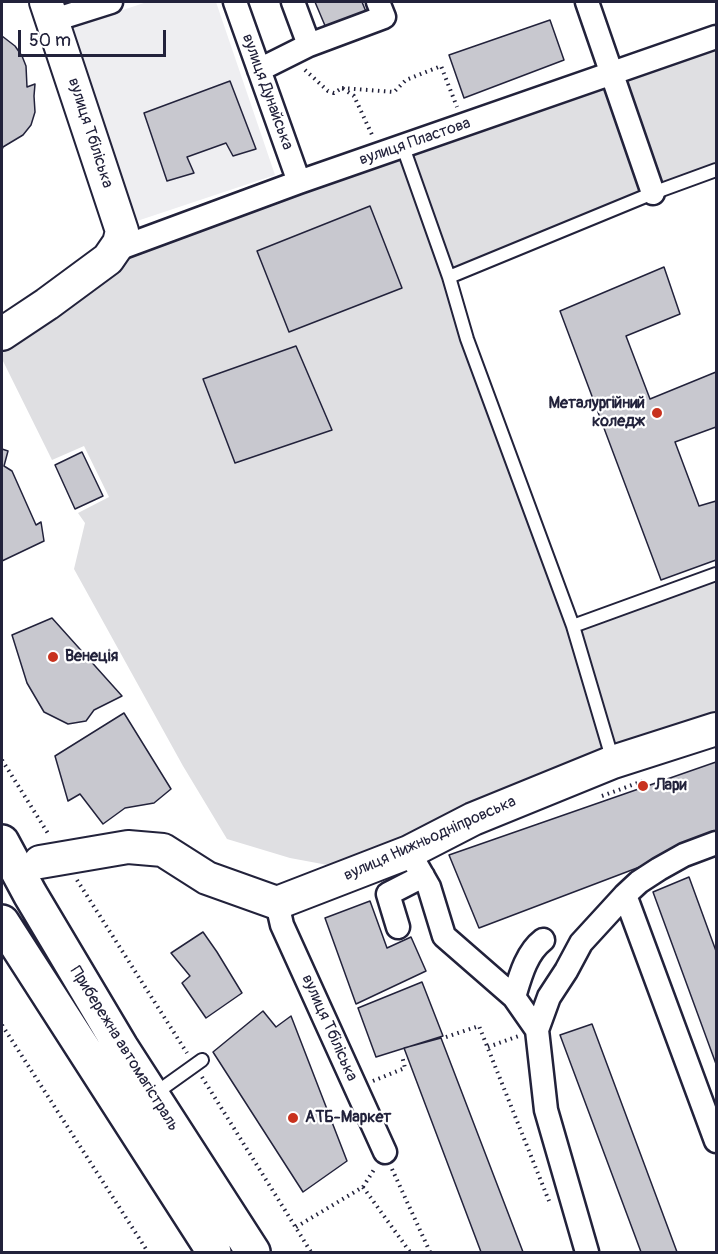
<!DOCTYPE html>
<html>
<head>
<meta charset="utf-8">
<style>
	body { margin:0 }
	#map { position:relative; width:718px; height:1254px; overflow:hidden; background:#fff; font-family:Pangolin,sans-serif }
	canvas { display:block }
	.frame { position:absolute; inset:0; border:3px solid #22223b; pointer-events:none }
	.scale { position:absolute; left:18px; top:30px; width:148px; height:27px; box-sizing:border-box; border:3px solid #22223b; border-top:0; padding-left:8px; font-size:18px; line-height:21px; white-space:nowrap; color:#22223b; -webkit-text-stroke:4px #fff; paint-order:stroke }
</style>
</head>
<body>
<div id="map">
<canvas width="718" height="1254"></canvas>
<div class="frame"></div>
<div class="scale">50 m</div>
</div>
<script>
const ctx = document.querySelector('canvas').getContext('2d');
ctx.lineJoin = 'round';
function paint(path, color) { ctx.fillStyle = color; ctx.fill(path, 'evenodd'); }
function stroke(path, color, width, dash) { ctx.strokeStyle = color; ctx.lineWidth = width; ctx.lineCap = dash ? 'butt' : 'round'; ctx.setLineDash(dash || []); ctx.stroke(path); }
function write(font, color, halo, rows, align = 'center') {
  ctx.font = font + ' Pangolin,sans-serif'; ctx.lineWidth = 4.5; ctx.setLineDash([]); ctx.textBaseline = 'middle'; ctx.strokeStyle = halo; ctx.fillStyle = color; for (const [text, x, y, turn = 0] of rows) {
    ctx.save(); ctx.translate(x, y); ctx.rotate((+turn || 0) * Math.PI / 180); ctx.textAlign = isNaN(turn) ? turn : align; if (halo) ctx.strokeText(text, 0, 0); ctx.fillText(text, 0, 0); ctx.restore();
  }
}
paint(new Path2D(`
	M147,2H216L275,175L134,222L68,28Z`), '#eeeef1');
paint(new Path2D(`
	M716,37V170L449,277L573,626L716,574V729L333,866L290,858L227,839L183,766L74,569L85,523L78,513L109,497L84,446L52,460L2,359V334L99,266Z`), '#dfdfe2');
const building = new Path2D(`
	M315,2H362L367,14L326,28Z
	M550,20L564,60L464,98L449,55Z
	M2,36L15,46L22,56L26,66L27,87L35,84L34,96L35,112L31,125L23,135L3,147L2,150Z
	M230,81L256,149L233,156L226,143L187,157L194,173L167,181L144,113Z
	M370,206L402,288L289,332L257,251Z
	M664,267L680,314L626,336L650,399L716,372V427L675,442L699,506L716,501V560L661,580L560,311Z
	M296,346L332,430L235,463L203,379Z
	M2,449L8,451L4,466L12,471L36,525L41,522L44,541L2,561Z
	M82,452L103,496L75,509L55,465Z
	M52,618L122,696L94,710L86,721L68,724L44,712L27,683L12,635Z
	M124,713L171,789L154,803L125,808L103,824L80,794L68,801L55,756Z
	M716,762V838L479,928L449,855Z
	M689,877L716,951V1064L653,892Z
	M370,901L387,948L411,937L426,971L356,1004L325,918Z
	M203,932L217,952L242,993L206,1018L182,983L190,976L171,953Z
	M422,982L443,1036L376,1057L358,1008Z
	M263,1011L276,1027L291,1016L347,1161L303,1192L213,1052Z
	M592,1024L677,1252H641L560,1035Z
	M441,1038L523,1252H481L404,1048Z`);
paint(building, '#c8c8cf');
stroke(building, '#22223b', 1.5);
const lane = new Path2D(`
	M403,147L449,277L467,339L573,626L613,761
	M449,277L653,193L716,170
	M573,626L716,574
	M153,1095L202,1060`);
const street = new Path2D(`
	M235,2L299,182
	M293,2L309,45
	M587,2L653,193
	M54,20L111,2
	M259,70L309,45L384,17L378,2
	M115,250L299,182L716,37
	M409,852L429,887L444,936L514,997L537,1030
	M625,895L716,1141
	M277,903L282,925L385,1152
	M398,927L388,894L423,876
	M514,997C520,977 526,953 543,940
	M587,1252L546,1110L537,1030L549,997L566,971L581,943L625,895L639,882L659,869L684,855L716,843`);
const secondary = new Path2D(`
	M2,334L47,304L108,259L119,243L122,231L46,2
	M40,862L128,847L163,850L207,878L277,903L409,852L473,819L613,762L716,729`);
const primary = new Path2D(`
	M2,842L30,894L121,1047L253,1252
	M2,922L214,1252`);
stroke(lane, '#22223b', 16);
stroke(street, '#22223b', 27);
stroke(secondary, '#22223b', 36);
stroke(primary, '#22223b', 38);
stroke(new Path2D(`
	M305,70L328,91L334,93L342,88L354,96L373,137
	M342,88L394,92L406,80L441,66L457,107
	M2,760L49,835
	M602,796L643,781
	M77,880L187,1053
	M2,1025L148,1252
	M446,1037L479,1026L549,1201
	M488,1047L519,1036
	M202,1077L311,1252
	M373,1081L405,1068L402,1056
	M392,1169L430,1252
	M363,1187L410,1252
	M296,1227L363,1187L375,1168`), '#22223b', 4, [1.5, 4.5]);
stroke(lane, '#fff', 12);
stroke(street, '#fff', 22);
stroke(secondary, '#fff', 32);
stroke(primary, '#fff', 33);
for (const [x, y, r, color] of [
	[657,413,6,"#c8321e"],
	[53,657,6,"#c8321e"],
	[643,786,6,"#c8321e"],
	[293,1118,6,"#c8321e"]
]) { const dot = new Path2D(); dot.arc(x, y, r, 0, 2 * Math.PI); ctx.fillStyle = color; ctx.fill(dot); stroke(dot, '#fff', 2); }
write('16px', '#22223b', '#fff', [
	["вулиця Дунайська",267,92,70],
	["вулиця Тбіліська",90,133,72],
	["вулиця Пластова",415,142,-19],
	["вулиця Нижньодніпровська",430,839,-24],
	["вулиця Тбіліська",329,1028,66],
	["Прибережна автомагістраль",124,1049,58]
]);
write('bold 16px', '#22223b', '#fff', [
	["Металургійний",645,404,"right"],
	["коледж",645,422,"right"],
	["Венеція",65,657],
	["Лари",655,786],
	["АТБ-Маркет",305,1118]
], 'left');
</script>
</body>
</html>
